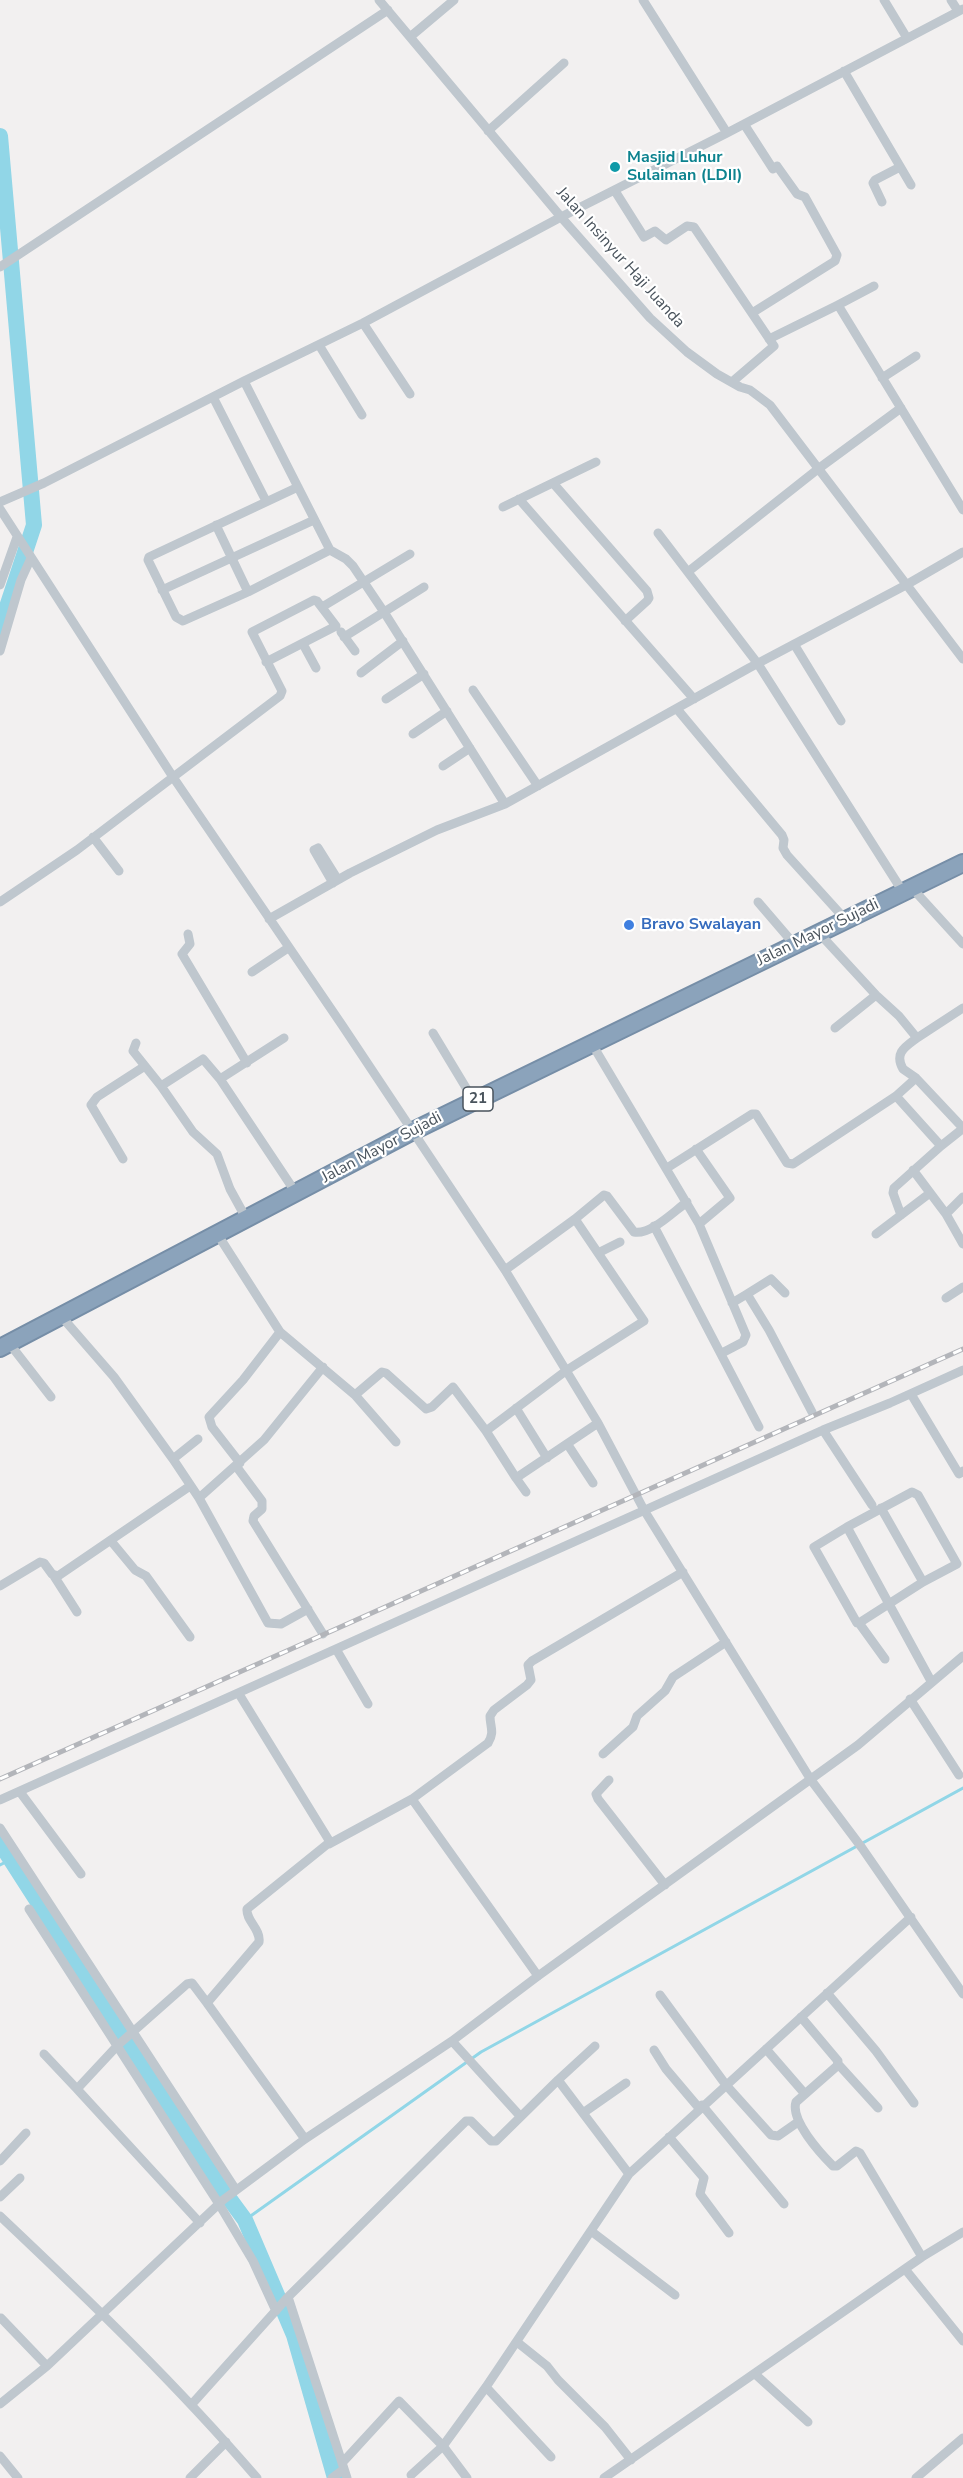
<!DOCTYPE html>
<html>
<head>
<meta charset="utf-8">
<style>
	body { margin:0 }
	canvas { display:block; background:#f2f0f0 }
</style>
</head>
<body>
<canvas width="963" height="2478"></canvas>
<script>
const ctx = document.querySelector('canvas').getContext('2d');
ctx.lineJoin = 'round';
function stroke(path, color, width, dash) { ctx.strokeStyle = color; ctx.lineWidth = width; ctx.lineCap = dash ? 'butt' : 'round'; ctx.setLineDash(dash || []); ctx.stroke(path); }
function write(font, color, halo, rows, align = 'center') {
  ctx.font = font + ' "Nunito Sans",sans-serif'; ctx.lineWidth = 4.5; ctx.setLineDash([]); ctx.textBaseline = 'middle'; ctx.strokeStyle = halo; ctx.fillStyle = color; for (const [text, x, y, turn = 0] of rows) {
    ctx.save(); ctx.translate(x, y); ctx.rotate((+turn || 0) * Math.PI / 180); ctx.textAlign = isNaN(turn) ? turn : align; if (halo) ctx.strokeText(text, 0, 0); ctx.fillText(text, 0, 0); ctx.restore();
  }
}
stroke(new Path2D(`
	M0,1865L10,1860
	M245,2220L481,2052L963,1788`), '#91d6e7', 3);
stroke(new Path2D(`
	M0,136L34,525L0,628
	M0,1843L220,2186L245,2220L294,2335L335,2478`), '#91d6e7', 16);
const highway = new Path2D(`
	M0,1348L413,1131L963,863`);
stroke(highway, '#768ea7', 20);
stroke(new Path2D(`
	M379,0L561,217L650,318L687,352L717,374L740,387L750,390L770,405L963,659
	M643,0L727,133
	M884,0L907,38
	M951,0L958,11
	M410,37L454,0
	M844,71L911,185
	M744,124L773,169L777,166L797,194L805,197L837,255L835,261L752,313
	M488,131L564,63
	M615,191L644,237L655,231L666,240L687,226L694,227L774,346L732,382
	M882,202L873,183L875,180L900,167
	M0,267L388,10
	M838,305L874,286
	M363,323L410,394
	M769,339L838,305L963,510
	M319,345L362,415
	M882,378L916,356
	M244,381L330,550L346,559L353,566L384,612L505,804
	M213,397L266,501
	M553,483L647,591L649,598L647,601L625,621
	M298,487L149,557L148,560L176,617L183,621L248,592L330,550
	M519,499L694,699
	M0,502L44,483L244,381L363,323L561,217L727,133L963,9
	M503,507L596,462
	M0,509L173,777L342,1025L505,1270L598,1423L644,1510L811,1780L862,1848L963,1994
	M216,525L248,592
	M658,533L758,664L903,892
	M689,571L818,469L901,408
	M0,585L17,537
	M162,590L314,520
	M322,607L410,554
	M341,632L355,651
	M344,637L424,587
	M303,644L316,668
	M794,644L841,721
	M0,651L21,580L31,558
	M361,673L403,641
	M473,690L538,786
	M386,699L424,674
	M677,709L782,835L784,840L783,848L787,855L845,919
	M413,734L447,711
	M443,766L470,748
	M93,837L119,871
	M333,883L314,850L318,848L338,880
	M912,888L963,944
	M0,902L77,850L280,696L282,691L252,632L314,600L317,601L336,626L266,662
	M758,902L794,944
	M269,919L350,873L437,830L505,804L749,668L906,585L963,552
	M188,934L190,944L182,954L247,1063
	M252,972L288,948
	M835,1028L876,995
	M433,1033L474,1101
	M284,1038L220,1079L296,1193
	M917,1038L963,1008
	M136,1043L133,1051L161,1086
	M592,1044L699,1224L746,1335L743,1342L722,1353
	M220,1079L203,1059L161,1086L193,1132L217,1154L230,1189L247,1220
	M896,1096L941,1146L961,1130V1126L916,1078
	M696,1149L730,1198L699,1224
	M123,1159L91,1105L97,1097L145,1066
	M667,1168L752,1114H756L787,1163L793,1164L896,1096L916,1078L903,1069C894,1053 905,1047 917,1038L899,1016L876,995L818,932
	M913,1170L946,1214L963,1244
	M946,1214L963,1197
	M901,1215L893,1193L894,1188L941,1146
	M575,1219L644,1321L567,1370L486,1431L516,1478L598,1423
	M654,1226L759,1427
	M876,1234L930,1193
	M218,1235L280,1332L243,1380L209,1417L212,1427L240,1463
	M598,1253L620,1242
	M505,1270L575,1219L604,1195L607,1196L634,1232C651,1235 673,1212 687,1202
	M747,1294L771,1279L785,1293
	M946,1298L963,1287
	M732,1303L747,1294L769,1330L812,1412
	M61,1316L114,1377L173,1459L199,1498L268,1623L281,1624L308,1609
	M280,1332L355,1395L396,1442
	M9,1343L51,1397
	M911,1394L959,1474L963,1471
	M355,1395L382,1372L386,1373L426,1409L432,1407L453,1387L486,1431
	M516,1408L547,1458
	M823,1430L872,1505
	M568,1445L593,1483
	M173,1459L198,1439
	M236,1466L262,1501V1509L254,1516L253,1521L323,1634
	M516,1478L526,1492
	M912,1492L918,1495L957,1564L923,1582L859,1623H857L814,1547L847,1527Z
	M199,1498L264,1440L323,1367
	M881,1508L923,1582
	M847,1527L931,1681
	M111,1541L135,1570L146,1576L190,1637
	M54,1576L77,1612
	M0,1586L40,1562L44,1563L52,1574L58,1576L190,1486
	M859,1623L885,1659
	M336,1649L368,1704
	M239,1694L330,1842L247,1909C246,1921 261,1929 259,1942L207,2003L305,2139
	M910,1699L959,1775
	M603,1754L633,1727L637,1716L665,1691L673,1677L726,1642
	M609,1780L596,1794L598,1799L665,1885
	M20,1792L81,1874
	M0,1800L823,1430L890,1403L963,1370
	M0,1828L236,2190
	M329,1844L412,1799
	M29,1909L219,2204L253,2261L276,2311
	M538,1976L412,1799L488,1743C495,1732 490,1727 490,1716L494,1710L527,1685L531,1680L528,1665L532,1661L683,1572
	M827,1993L876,2051L914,2103
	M660,1995L726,2085L771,2135L778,2136L798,2122
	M801,2017L838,2061L837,2066L796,2102C790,2120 820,2153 833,2166H837L856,2151L860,2153L922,2257
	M452,2041L520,2116
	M766,2049L805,2094
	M654,2050L666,2069L699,2108
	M44,2054L77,2089
	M838,2064L878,2108
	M558,2080L595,2046
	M702,2105L784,2204
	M583,2113L626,2083
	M669,2137L704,2178L700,2194L729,2233
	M0,2161L26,2133
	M0,2197L20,2178
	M0,2216C89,2300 177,2385 257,2478
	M200,2223L77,2089L118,2045L187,1984L192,1983L207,2003
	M591,2231L675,2295
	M905,2269L963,2341
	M288,2297L347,2478
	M1,2318L47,2366
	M517,2342L547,2366L558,2380L605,2427L631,2460
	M755,2374L808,2422
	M486,2387L551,2457
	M0,2404L47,2366L223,2200L305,2139L452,2041L538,1976L858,1745L963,1656
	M192,2404L288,2297L466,2121H471L491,2141H496L558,2080L629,2174
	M0,2456L18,2478
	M342,2463L399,2401L443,2446L467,2478
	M411,2475L443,2446L486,2387L629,2174L911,1917
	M190,2478L226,2442
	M332,2478L344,2469
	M604,2478L922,2257L963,2232
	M916,2478L963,2438`), '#bfc7ce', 9);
stroke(highway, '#8ba3bb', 16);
const rail = new Path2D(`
	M0,1779L963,1349`);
stroke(rail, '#b3b5ba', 5);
stroke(rail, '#fff', 3, [9]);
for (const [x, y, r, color] of [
	[615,167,6,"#0f9aa8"],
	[629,925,6,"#3f7fe0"]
]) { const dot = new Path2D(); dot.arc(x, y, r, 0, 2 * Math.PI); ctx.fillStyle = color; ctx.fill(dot); stroke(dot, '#fff', 2); }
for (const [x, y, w] of [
	[478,1099,30]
]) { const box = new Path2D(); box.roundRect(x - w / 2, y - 12, w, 24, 4.5); ctx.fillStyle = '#fff'; ctx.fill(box); stroke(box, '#49535c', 1.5); }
write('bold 15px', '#49535c', null, [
	["21",478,1099]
]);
write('bold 16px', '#0d838f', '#fff', [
	["Masjid Luhur",627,158],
	["Sulaiman (LDII)",627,176]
], 'left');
write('16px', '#49535c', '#fff', [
	["Jalan Insinyur Haji Juanda",620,258,48],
	["Jalan Mayor Sujadi",818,933,-26],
	["Jalan Mayor Sujadi",382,1148,-28]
]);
write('bold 16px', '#366cbe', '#fff', [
	["Bravo Swalayan",641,925]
], 'left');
</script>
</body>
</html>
